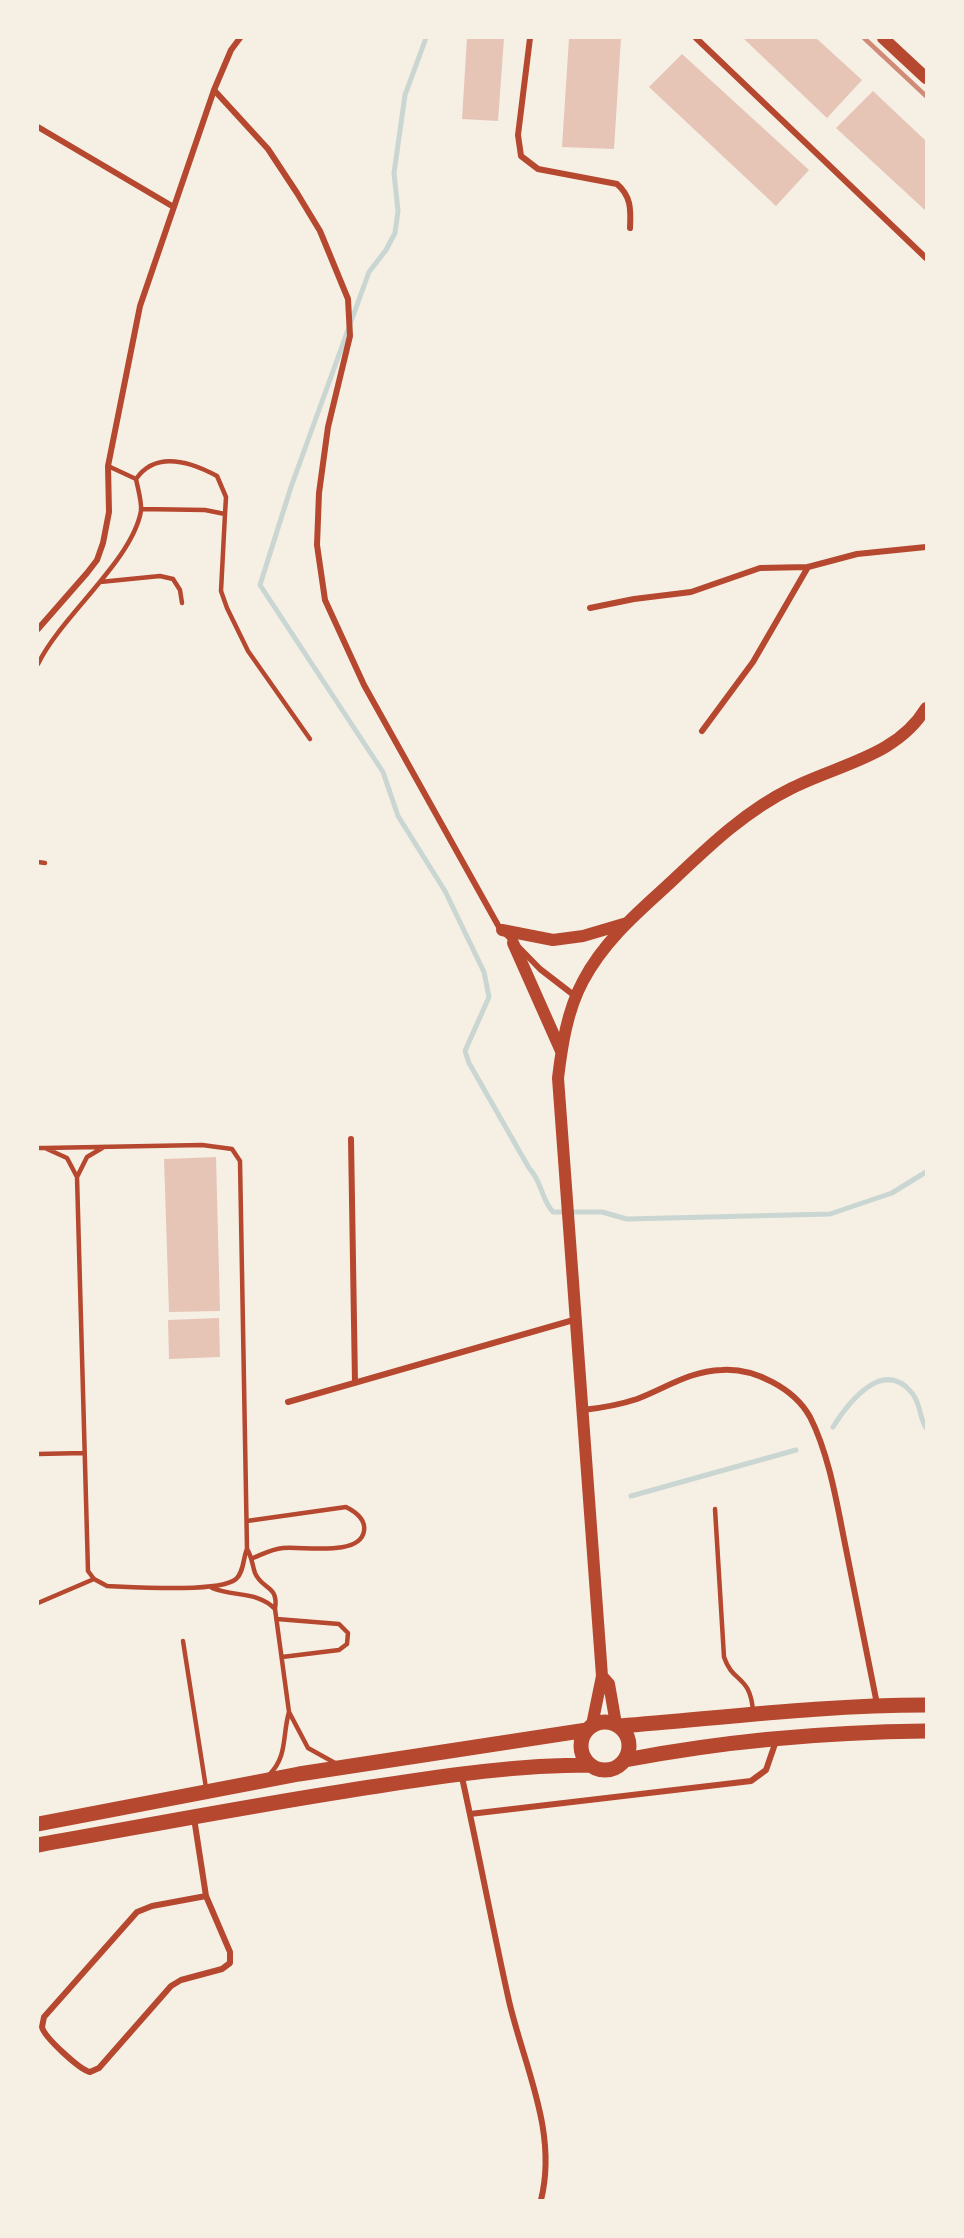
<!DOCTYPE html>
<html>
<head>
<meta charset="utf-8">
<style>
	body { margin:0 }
	#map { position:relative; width:964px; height:2238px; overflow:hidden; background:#f6efe4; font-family:"Nunito Sans",sans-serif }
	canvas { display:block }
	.frame { position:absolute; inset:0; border:39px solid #f6efe4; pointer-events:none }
</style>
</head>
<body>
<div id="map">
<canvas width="964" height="2238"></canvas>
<div class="frame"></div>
</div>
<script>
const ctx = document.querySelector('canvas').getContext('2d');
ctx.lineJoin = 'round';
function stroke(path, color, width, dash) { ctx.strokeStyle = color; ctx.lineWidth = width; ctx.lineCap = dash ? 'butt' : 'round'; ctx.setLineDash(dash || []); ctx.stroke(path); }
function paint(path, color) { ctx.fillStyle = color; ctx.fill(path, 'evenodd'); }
stroke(new Path2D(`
	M426,38L405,95L394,173L398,211L395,233L386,250L369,272L291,487L260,585L383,772L398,816L445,891L484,972L489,997L465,1051L469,1063L529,1168C542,1181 541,1199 553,1212H602L627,1219L830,1214L892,1193L926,1172
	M833,1427C848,1403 883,1357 912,1393C921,1404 919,1417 926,1428
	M631,1496L796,1450`), '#c9d6d2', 5);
paint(new Path2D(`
	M467,38H504L498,121L462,119Z
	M569,38H621L614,149L562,147Z
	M743,38H816L862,80L827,118Z
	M682,54L809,170L776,206L649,87Z
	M873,91L926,141V211L836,128Z
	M216,1157L220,1311L169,1312L164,1159Z
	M219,1318L220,1357L169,1359L168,1320Z`), '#e6c5b7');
stroke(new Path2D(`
	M136,479C156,450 191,462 217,476L226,497L225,514
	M141,509L205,510L225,514L221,591L227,608L248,651L310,739
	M100,582L160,576L173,579L180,590L182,603
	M38,664C61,616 132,561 141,511C142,502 138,489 136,479L108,466
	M38,862L45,863
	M38,1148H45L202,1145L232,1149L240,1161L247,1549C243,1558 244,1572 236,1579C220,1593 132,1587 107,1586L94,1579L88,1571L77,1177L67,1158L45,1148
	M77,1177L87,1157L104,1147
	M38,1454L84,1453
	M715,1509L724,1657C733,1684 750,1674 753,1711
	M247,1521L346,1507C356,1512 366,1519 364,1531C360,1557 303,1546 283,1548C272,1549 263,1554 253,1558
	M247,1549C252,1557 252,1564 255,1573C262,1590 279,1585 275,1609L289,1712L308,1748L335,1763
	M212,1588C234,1597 258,1591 275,1609
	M38,1603L94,1579
	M277,1619L339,1624L348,1633L347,1644L339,1650L282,1657
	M183,1641L206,1788
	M269,1775C288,1756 282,1736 289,1712`), '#b5482f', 4.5);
stroke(new Path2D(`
	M530,38L518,135L521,156L538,169L617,184C631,196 631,209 630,228
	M696,38L926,258
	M214,90L268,149L297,193L320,231L348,299L350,336L328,427L319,493L317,545L325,600L364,685L499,927L540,969L575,996
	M38,127L172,206
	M590,608L634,599L691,592L760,568L808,567L857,554L926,547
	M38,629L87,573L97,560L103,543L109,512L108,466L140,306L214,90L231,50L240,38
	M702,731L753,662L808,567
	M351,1139L355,1383
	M288,1402L577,1319
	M583,1410C601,1408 619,1405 637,1399C666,1388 689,1371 722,1370C754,1368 794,1388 810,1417C829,1454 837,1504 845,1544C856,1597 866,1651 877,1704
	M461,1773C478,1849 492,1925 509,2001C524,2066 558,2132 541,2200
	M470,1814L751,1781L766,1770L776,1741
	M194,1818L206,1896L230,1952V1963L222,1969L181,1980L171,1986L99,2068L90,2072C80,2070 44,2037 42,2027L44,2017L137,1912L152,1906L206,1896`), '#b5482f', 6);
stroke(new Path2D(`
	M883,38L926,78
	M502,930L553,940L583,936L627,923
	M513,943L561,1051
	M602,1676L609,1684L616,1724
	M592,1725L602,1676L558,1078C562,1045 567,1011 583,981C604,941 637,913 670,883C708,847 745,811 792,788C840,764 897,756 926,708`), '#b5482f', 12);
stroke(new Path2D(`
	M581 1746a24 24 0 1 1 48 0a24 24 0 1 1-48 0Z
	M620,1726C722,1718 824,1705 926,1705
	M625,1760C724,1741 825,1732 926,1731
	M38,1824L299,1774L587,1730
	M38,1845C151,1825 264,1803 378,1786C449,1775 518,1765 590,1765`), '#b5482f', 15);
stroke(new Path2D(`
	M864,38L926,96`), '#cf8b77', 4.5);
</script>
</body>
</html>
